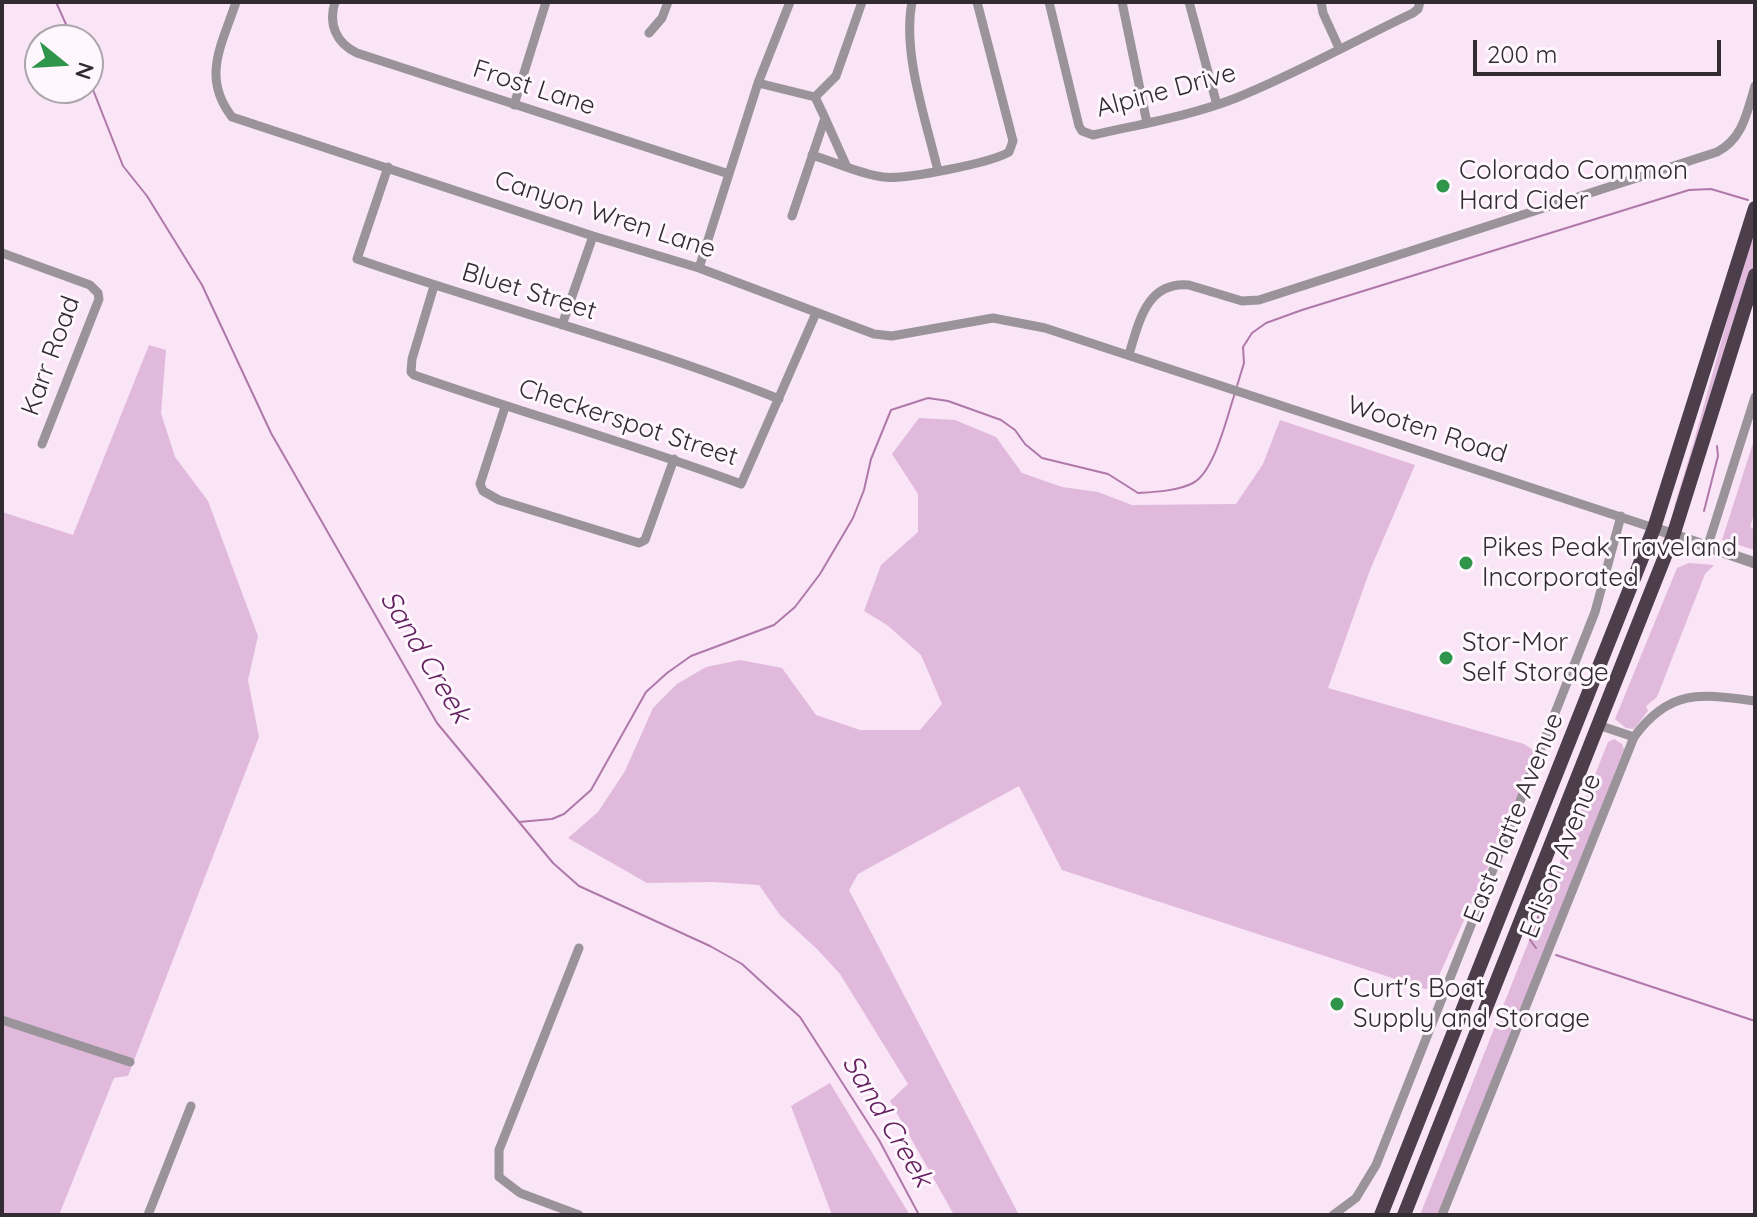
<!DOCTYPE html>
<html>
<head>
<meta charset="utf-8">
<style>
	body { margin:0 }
	#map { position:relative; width:1757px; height:1217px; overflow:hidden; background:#f9e5f6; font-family:Quicksand,sans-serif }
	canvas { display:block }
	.frame { position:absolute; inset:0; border:4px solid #322b31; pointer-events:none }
	.north { position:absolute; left:24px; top:24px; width:80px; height:80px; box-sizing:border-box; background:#fff7fe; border:2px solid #ada5ac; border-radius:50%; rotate:108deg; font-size:22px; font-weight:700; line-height:32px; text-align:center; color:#322b31 }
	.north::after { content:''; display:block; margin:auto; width:28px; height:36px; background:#2f954a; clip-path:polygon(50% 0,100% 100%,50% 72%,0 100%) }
	.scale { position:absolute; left:1473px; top:40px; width:248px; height:36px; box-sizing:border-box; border:4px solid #322b31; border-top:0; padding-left:10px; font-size:24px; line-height:28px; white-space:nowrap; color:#322b31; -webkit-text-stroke:6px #fff7fe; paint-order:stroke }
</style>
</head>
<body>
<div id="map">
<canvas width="1757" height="1217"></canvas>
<div class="frame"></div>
<div class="north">N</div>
<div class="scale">200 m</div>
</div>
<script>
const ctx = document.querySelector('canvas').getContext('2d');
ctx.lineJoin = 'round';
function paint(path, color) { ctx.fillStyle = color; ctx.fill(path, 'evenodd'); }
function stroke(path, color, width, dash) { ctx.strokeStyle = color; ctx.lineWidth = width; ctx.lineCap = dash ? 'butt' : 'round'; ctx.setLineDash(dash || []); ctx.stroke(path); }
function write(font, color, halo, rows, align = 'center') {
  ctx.font = font + ' Quicksand,sans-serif'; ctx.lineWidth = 6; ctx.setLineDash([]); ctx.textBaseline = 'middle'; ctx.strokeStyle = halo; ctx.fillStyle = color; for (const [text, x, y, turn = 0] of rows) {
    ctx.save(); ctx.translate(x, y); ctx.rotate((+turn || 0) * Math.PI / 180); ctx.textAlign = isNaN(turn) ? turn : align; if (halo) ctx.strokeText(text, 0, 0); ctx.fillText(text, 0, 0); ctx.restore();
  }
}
paint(new Path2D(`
	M1755,226V263L1679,502L1674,507C1704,414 1725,319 1755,226Z
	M149,345L166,350L161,413L175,457L208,501L258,636L248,680L259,737L128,1076L114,1078L59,1215H2V512L73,535Z
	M919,418L955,420L996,437L1022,473L1062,487L1098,492L1132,505L1236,504L1263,464L1280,420L1415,465L1370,570L1328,688L1524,744L1539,754L1432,991L1062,870L1019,786L858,874L849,890L1019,1215H954L890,1101L908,1084L840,974L817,949L780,915L759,885L713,882L647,883L568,838L598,812L625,771L653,708L677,684L706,667L740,660L782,668L816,715L860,730H920L942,704L921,655L887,625L864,611L881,565L918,532V494L892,454Z
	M1755,437V511L1750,527L1755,529V550L1722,540Z
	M1689,563L1714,565L1705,574L1657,697L1646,706L1648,711L1634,729L1626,728L1615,719L1677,568Z
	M1614,739L1622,744L1624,749L1442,1215H1420L1608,742Z
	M830,1083L908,1212L909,1215H832L791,1106Z`), '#e0b9dc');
stroke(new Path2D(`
	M56,2L73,40
	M88,77L123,166L147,196L202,285L271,433L437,723L553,863L579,886L710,946L742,964L800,1017L879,1140L919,1215
	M1237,386L1244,363L1243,347L1252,333L1266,323L1302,310L1689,190L1711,189L1748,200
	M1704,511L1718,456L1717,446
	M519,822L552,819L564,814L591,790L646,692L667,673L691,656L774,625L795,607L820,574L853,518L864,490L871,459L891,410L928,398L948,401L1001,420L1015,430L1025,444L1042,458L1108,474L1138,493C1154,492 1178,491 1193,483C1215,471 1227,416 1235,393
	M1536,948L1530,940L1548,888
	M1556,955L1755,1021`), '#af78a9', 2);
stroke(new Path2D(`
	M236,2C222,45 201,77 232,117L593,236L699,268L874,334L892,336L993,318L1045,328L1654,528
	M335,2C328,24 336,43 357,53L729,174
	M912,2C902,53 926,120 938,171
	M1049,2L1079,126L1082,131L1093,135C1141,124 1190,116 1236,98C1296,74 1354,41 1413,13L1418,9L1420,2
	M1122,2L1147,123
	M1189,2L1217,105
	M1321,2L1323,13L1339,48
	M649,33L662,18L668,2
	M758,83L815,97
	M514,105L546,2
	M825,118L846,165
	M812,155C835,162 859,174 883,177C904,180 991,163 1009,152L1013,141L977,2
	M388,167L357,259C497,308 642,344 779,399
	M792,216L825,118L815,97L836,76L862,2
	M2,253L90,285L98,293L99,299L42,444
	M699,268L758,83L790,2
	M434,286L412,359L411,372L414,375C523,413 633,444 741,484L816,313
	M562,325L593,236
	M1129,354C1139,323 1146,281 1189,285L1242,301L1259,300L1717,152C1743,139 1747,112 1755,86
	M505,407L480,484L483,491L499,500L639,543L645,540L674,459
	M1707,548L1755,397
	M1598,725L1634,737
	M2,1020L130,1062
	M148,1215L191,1106
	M579,1215L520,1193L499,1177V1150L579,948
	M1333,1215L1356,1198L1376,1165L1595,612L1621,516
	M1442,1215L1634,737C1670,688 1701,694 1755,701`), '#9b939a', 9);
stroke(new Path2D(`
	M1654,528L1755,563`), '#9b939a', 11);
stroke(new Path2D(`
	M1381,1215L1654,528L1755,208
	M1404,1215L1673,536L1755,275`), '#4c3e4b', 14);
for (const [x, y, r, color] of [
	[1443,186,8,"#2f954a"],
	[1466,563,8,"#2f954a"],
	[1446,658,8,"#2f954a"],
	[1337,1004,8,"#2f954a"]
]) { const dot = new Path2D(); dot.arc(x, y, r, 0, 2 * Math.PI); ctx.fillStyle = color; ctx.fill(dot); stroke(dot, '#fff7fe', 3); }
write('26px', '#322b31', '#fff7fe', [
	["Frost Lane",534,88,18],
	["Alpine Drive",1166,91,-15],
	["Canyon Wren Lane",605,215,18],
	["Bluet Street",529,292,17],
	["Karr Road",51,356,-70],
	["Checkerspot Street",628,423,18],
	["Wooten Road",1427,430,18],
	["East Platte Avenue",1514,818,-68],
	["Edison Avenue",1561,856,-68]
]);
write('26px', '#322b31', '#fff7fe', [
	["Colorado Common",1459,171],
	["Hard Cider",1459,201],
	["Pikes Peak Traveland",1482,548],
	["Incorporated",1482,578],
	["Stor-Mor",1462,643],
	["Self Storage",1462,673],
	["Curt's Boat",1353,989],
	["Supply and Storage",1353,1019]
], 'left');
write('italic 28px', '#652261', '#fff7fe', [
	["Sand Creek",425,657,59],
	["Sand Creek",887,1121,59]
]);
</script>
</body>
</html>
